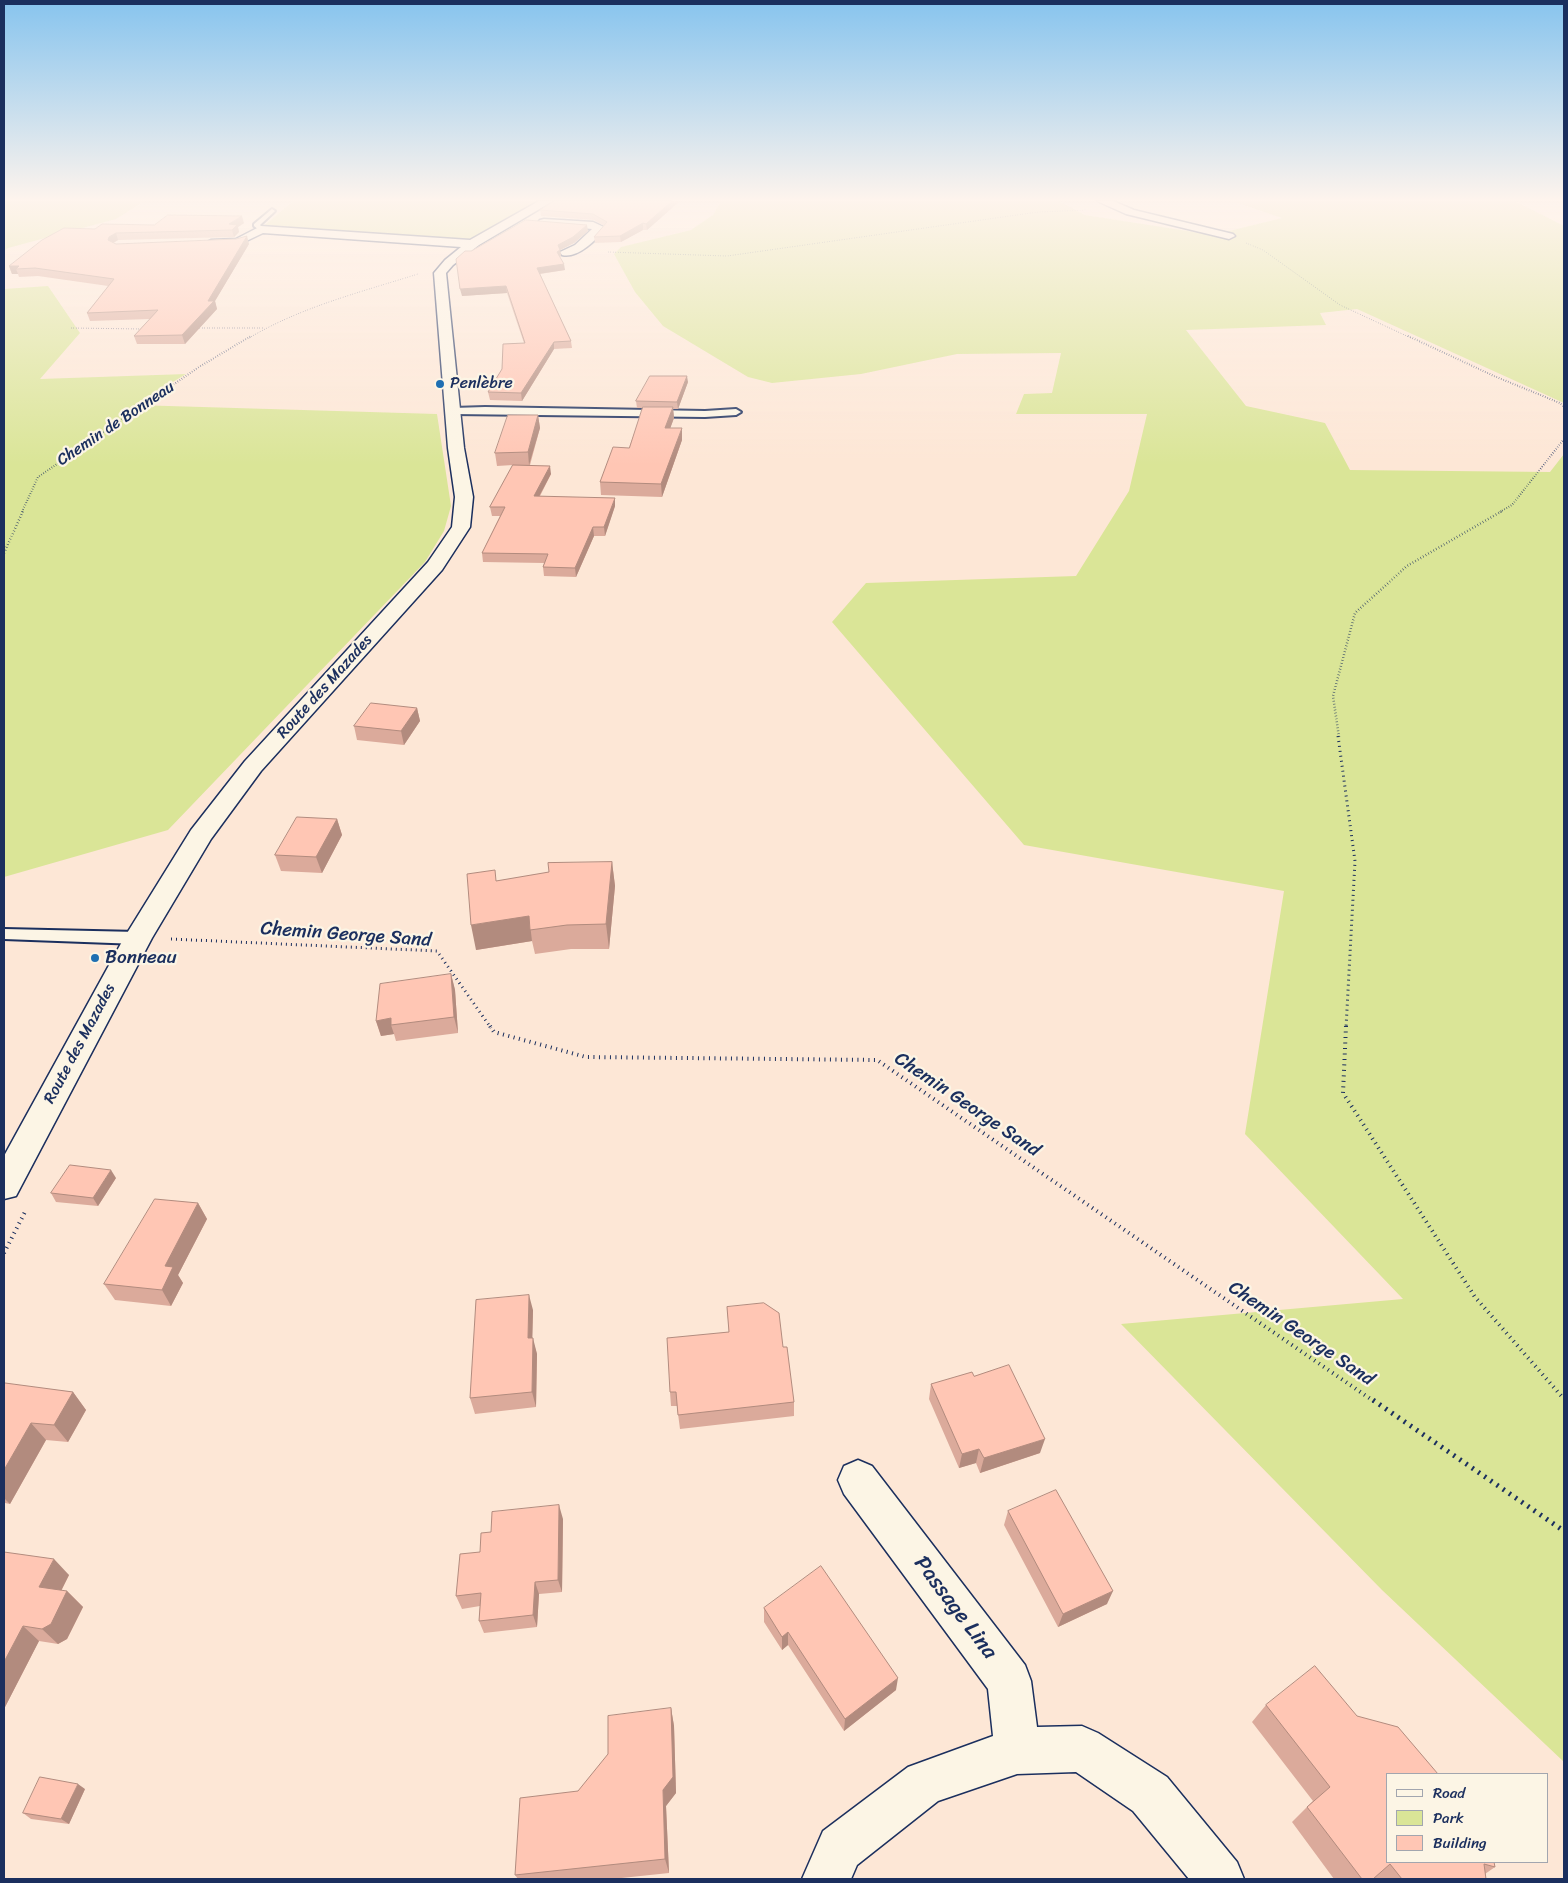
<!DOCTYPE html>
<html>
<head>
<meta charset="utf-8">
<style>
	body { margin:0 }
	#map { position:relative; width:1568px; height:1883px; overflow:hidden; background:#fde7d6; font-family:Sriracha,sans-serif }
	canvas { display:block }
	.frame { position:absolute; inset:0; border:5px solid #1b2f5e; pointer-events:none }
	.legend { position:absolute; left:1386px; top:1773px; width:162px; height:90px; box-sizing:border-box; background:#fcf5e5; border:1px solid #a2a6af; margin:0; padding:6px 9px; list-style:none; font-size:15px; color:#1b2f5e }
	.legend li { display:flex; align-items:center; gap:10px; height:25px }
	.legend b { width:25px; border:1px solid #a2a6af }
</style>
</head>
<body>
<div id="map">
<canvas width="1568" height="1883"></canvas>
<div class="frame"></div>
<ul class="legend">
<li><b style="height:6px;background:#fcf5e5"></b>Road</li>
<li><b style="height:14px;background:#dae597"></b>Park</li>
<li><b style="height:14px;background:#ffc6b4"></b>Building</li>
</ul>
</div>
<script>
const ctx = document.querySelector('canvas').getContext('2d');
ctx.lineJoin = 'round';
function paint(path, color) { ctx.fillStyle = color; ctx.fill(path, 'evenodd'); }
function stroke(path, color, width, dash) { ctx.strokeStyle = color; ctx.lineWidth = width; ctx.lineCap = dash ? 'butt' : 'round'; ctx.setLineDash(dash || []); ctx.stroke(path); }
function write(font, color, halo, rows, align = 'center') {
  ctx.font = font + ' Sriracha,sans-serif'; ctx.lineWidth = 4.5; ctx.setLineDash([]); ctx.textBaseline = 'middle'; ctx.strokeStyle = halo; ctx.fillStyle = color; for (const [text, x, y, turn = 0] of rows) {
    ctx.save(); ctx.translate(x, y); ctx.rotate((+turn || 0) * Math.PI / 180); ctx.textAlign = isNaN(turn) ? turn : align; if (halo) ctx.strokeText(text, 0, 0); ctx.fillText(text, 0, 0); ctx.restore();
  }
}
paint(new Path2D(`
	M4,201H145L116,219L8,248L4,251Z
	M293,201H539L468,242L265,225Z
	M721,201H1059L1085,215L1213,235L1282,218L1232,201H1515L1564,226V403L1357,309L1320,313L1326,325L1186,330L1246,406L1325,423L1350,470L1550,472L1564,454V1762L1382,1590L1121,1324L1403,1299L1245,1134L1284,891L1024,845L832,622L866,583L1076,576L1129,491L1147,414H1016L1024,394L1052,393L1061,353L957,354L861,374L772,383L748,377L663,326L635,292L614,254L621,247L691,230L713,215Z
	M48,286L80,333L40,379L186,374L135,405L437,414L451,506L444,531L425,562L168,830L4,877V289Z`), '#dae597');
const lane = new Path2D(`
	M272,209L275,211L274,212L260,225L264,229L263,230H259L254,226V224Z
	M485,407L705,411L736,409L741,412L736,415L705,417L453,414L448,411L453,408Z
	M4,929L138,932L144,934L146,938L144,942L138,944L4,939Z`);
const street = new Path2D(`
	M539,201H553L479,245L453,265L446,273L464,448L473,497L470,527L442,570L261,771L211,839L152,938L16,1196L4,1199V1156L124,938L191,830L245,761L428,562L452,527L455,497L448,448L434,273L445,260L461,247L263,233L238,245L211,246L205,243L211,240L236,239L261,226L470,240Z
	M1097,201H1113L1134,210L1233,234L1235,236L1229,239L1126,214Z
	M544,219L593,222L606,228C597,239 578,259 562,255L560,252L575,245L592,229L540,224L538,222L540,220Z
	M858,1460L872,1466L1025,1665L1031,1681L1037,1727L1082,1726L1098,1733L1167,1777L1237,1862L1244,1879H1189L1133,1811L1076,1772L1017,1774L938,1801L857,1865L851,1879H802L823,1831L908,1767L993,1736L988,1689L844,1494L838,1480L844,1466Z`);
stroke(lane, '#1b2f5e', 4);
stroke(street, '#1b2f5e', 3);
stroke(new Path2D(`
	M1246,243L1263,250L1340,305L1411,338
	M608,252L727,256L1038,212L1086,210
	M71,328L143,329
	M197,328H263
	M249,338C301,307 361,292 418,274`), '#1b2f5e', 1, [0.5, 2]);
stroke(new Path2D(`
	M1408,336L1494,376L1560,403L1564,407
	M22,512L38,477L199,367L251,336
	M1500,512L1512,505L1564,439`), '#1b2f5e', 2, [0.5, 2]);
stroke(new Path2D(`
	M4,553L23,511
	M1339,737L1333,696L1355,613L1407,566L1502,511`), '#1b2f5e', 2.5, [0.5, 2.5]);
stroke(new Path2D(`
	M1338,736L1355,861L1346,1028
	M171,939L437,951L491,1028`), '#1b2f5e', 3, [1, 4]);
stroke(new Path2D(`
	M490,1026L494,1032L586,1057L877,1060L1375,1402
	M1346,1026L1343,1093L1475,1297L1564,1399
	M4,1253L26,1210`), '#1b2f5e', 4, [1, 4.5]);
stroke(new Path2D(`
	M1373,1400L1564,1531`), '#1b2f5e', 5, [2, 5.5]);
paint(lane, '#fcf5e5');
paint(street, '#fcf5e5');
paint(new Path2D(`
	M680,201L647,230H643L621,242L595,243L594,237L604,226L594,220L541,216L540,210Z
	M244,223L238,227L239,232L234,237L118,240L113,243L116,244H249L215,301L217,309L185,344H137L134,336L150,319L90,321L87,313L108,286L38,276L19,277L18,274H12L9,266L95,229L154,225Z
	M588,231L574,243L560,250L561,256L560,257L565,270L540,274L571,341L572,348L554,349L522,401L490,400L488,392L524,343L507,293L462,296L471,251Z
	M688,382L678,409H673L674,418L670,428L682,440L662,497L601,495L600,482L629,448L643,408H637L636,401Z
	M538,415L540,428L530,465L551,474L540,496L615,506L605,536H594L576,577L544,576L543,567L544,563L483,562L482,553L500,516H492L490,507L513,465L497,466L495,453Z
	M417,708L420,721L404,745L357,740L354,726Z
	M337,819L342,835L322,873L281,871L275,855Z
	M612,862L615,886L609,949H571L535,954L532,941L476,950L497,881Z
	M451,974L455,990L458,1033L396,1041L394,1034L381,1036L376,1021Z
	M116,1178L98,1206L56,1202L51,1193Z
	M198,1203L207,1219L178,1275L183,1283L171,1306L115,1300L104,1284Z
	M727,1307L783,1347L794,1402V1416L680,1429L677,1406H671L670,1392L729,1332Z
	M533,1310L532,1338L537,1354L536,1407L475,1414L470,1398Z
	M974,1376L1040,1453L980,1473L976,1463L959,1468L929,1399L931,1384Z
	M4,1384L73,1392L86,1410L68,1442L46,1440L10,1504L5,1503L4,1505Z
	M1008,1511L1107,1604L1058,1627L1004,1525Z
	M563,1519L562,1592L539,1594L537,1627L484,1633L479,1621L480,1606L462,1609L456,1596L491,1532Z
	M4,1552L69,1575L61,1591H67L83,1607L67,1639L58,1644L39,1641L4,1709Z
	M764,1608L896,1690L844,1731L788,1645L782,1650L764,1622Z
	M1266,1705L1357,1716L1494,1862L1495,1867L1485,1874L1486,1879H1334L1292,1822L1313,1801L1252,1722Z
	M671,1708L674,1726L676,1793L666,1806L669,1873L612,1879H518L515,1875L578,1791Z
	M85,1789L69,1824L31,1819L23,1813Z`), '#dbaa9b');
paint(new Path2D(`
	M672,201H680L647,230L646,224Z
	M242,216L244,223L238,227L239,232L234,237L232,230L229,224Z
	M643,223V230L621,242L620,236Z
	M587,225L588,231L574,243L560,250L561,256L558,258V245Z
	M116,233L118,240L111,244L108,240L109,237Z
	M247,236L249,244L215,301L217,309L185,344L182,335L208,301Z
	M564,264L565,270L538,274L537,268Z
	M9,266H19L16,269L18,274H12Z
	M506,286L507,293L462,296L460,289Z
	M554,342V349L522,401L521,393Z
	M687,376L688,382L678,409L677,402Z
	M673,407L674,418L666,440L665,428Z
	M538,415L540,428L529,465L528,452Z
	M682,428V440L662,497L661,484Z
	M550,466L551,474L535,504L534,496Z
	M615,498V506L605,536L604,527Z
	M593,527L594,536L576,577L575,568Z
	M417,708L420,721L404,745L401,731Z
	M337,819L342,835L322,873L316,857Z
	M612,862L615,886L609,949L606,924Z
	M529,916L532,941L476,950L471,925Z
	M451,974L455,990L458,1033L454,1017Z
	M391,1018V1025L394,1034L381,1036L376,1021Z
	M111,1170L116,1178L98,1206L93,1198Z
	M198,1203L207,1219L178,1275L183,1283L171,1306L162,1290L165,1266Z
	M529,1295L533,1310L532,1354L528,1338Z
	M533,1338L537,1354L536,1407L532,1392Z
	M73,1392L86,1410L68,1442L54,1425Z
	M31,1423L46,1440L10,1504L4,1498V1470Z
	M1045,1439L1040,1453L980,1473L984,1458Z
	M979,1449L976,1463L959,1468L962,1454Z
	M559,1505L563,1519L562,1592L558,1580Z
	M54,1559L69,1575L55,1603L39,1587Z
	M535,1582L539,1594L537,1627L533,1615Z
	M67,1591L83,1607L67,1639L58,1644L42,1629Z
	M1113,1591L1107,1604L1058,1627L1063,1614Z
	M23,1626L39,1641L4,1709V1662Z
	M788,1632V1645L782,1650V1637Z
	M898,1678L896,1690L844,1731L845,1719Z
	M671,1708L674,1726L676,1793L666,1806L669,1873L665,1859L663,1790Z
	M78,1784L85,1789L69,1824L61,1819Z`), '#b28b7e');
const building = new Path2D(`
	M554,201H672L646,224L643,223L620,236L594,237L607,222L593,214L540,210Z
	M168,215L242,216L229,224L237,225L232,230L116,233L109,237L108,240L116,244L236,239L247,236L208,301H214L182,335L134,336L158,310L87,313L114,279L35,268L16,269L19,266H9L42,240L64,228L95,229L102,224L154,225Z
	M526,220L587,225L573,237L558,245L560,250L557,252L564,264L537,268L571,341L554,342L521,393L488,392L502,369L503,344L525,343L506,286L460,289L456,259L465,251H471Z
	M650,376H687L677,402L636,401Z
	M643,407H673L665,428H682L661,484L600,482L613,447L629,448Z
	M508,415H538L528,452L495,453Z
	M513,465L550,466L534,496L615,498L604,527H593L575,568L543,567L548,554L482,553L505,507H490Z
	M371,703L417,708L401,731L354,726Z
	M297,817L337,819L316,857L275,855Z
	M612,862L606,924L567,925L530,930L529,916L471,925L467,874L495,870L496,881L549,872L548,863Z
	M451,974L454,1017L391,1025V1018L376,1021L380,984Z
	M70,1165L111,1170L93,1198L51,1193Z
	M155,1199L198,1203L165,1266L173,1267L162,1290L104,1284Z
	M529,1295L528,1338H533L532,1392L470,1398L476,1300Z
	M764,1303L779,1313L783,1347H787L794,1402L678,1415L676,1392H670L667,1338L729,1332L727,1307Z
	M1009,1365L1045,1439L984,1458L979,1449L962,1454L931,1384L972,1372L974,1376Z
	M5,1383L73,1392L54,1425L31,1423L4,1470V1384Z
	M1056,1490L1113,1591L1063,1614L1008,1511Z
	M559,1505L558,1580L535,1582L533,1615L479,1621L481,1593L456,1596L460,1554L480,1552L481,1533L491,1532L492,1512Z
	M4,1552L54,1559L39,1587L67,1591L51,1624L42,1629L23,1626L4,1662Z
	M821,1566L898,1678L845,1719L788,1632L782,1637L764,1608Z
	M1315,1666L1357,1716L1398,1727L1438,1774H1387V1862H1494L1495,1867L1484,1864L1486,1879H1402L1390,1864L1373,1879H1362L1307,1807L1330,1787L1266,1705Z
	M671,1708L673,1777L663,1790L665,1859L515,1875L520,1798L578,1791L608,1754V1716Z
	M40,1777L78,1784L61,1819L23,1813Z`);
paint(building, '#ffc6b4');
stroke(building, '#b28b7e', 1);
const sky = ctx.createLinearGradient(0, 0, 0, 465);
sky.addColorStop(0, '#87c4ee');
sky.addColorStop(0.43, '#fef4ed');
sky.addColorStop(1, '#fef4ed00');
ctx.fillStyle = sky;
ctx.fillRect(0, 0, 1568, 465);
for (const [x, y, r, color] of [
	[440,384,5,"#1f6fb2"],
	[95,958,5,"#1f6fb2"]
]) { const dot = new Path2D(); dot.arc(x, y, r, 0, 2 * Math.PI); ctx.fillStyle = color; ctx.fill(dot); stroke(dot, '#fcf5e5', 2); }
write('16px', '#1b2f5e', '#fcf5e5', [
	["Penlèbre",450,384]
], 'left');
write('16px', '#1b2f5e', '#fcf5e5', [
	["Chemin de Bonneau",116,424,-34],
	["Route des Mazades",325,687,-48],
	["Route des Mazades",80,1044,-62]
]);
write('19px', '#1b2f5e', '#fcf5e5', [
	["Chemin George Sand",346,935,4],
	["Chemin George Sand",967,1105,34],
	["Chemin George Sand",1301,1334,34]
]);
write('19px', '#1b2f5e', '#fcf5e5', [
	["Bonneau",105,958]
], 'left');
write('22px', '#1b2f5e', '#fcf5e5', [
	["Passage Lina",955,1608,53]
]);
</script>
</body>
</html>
